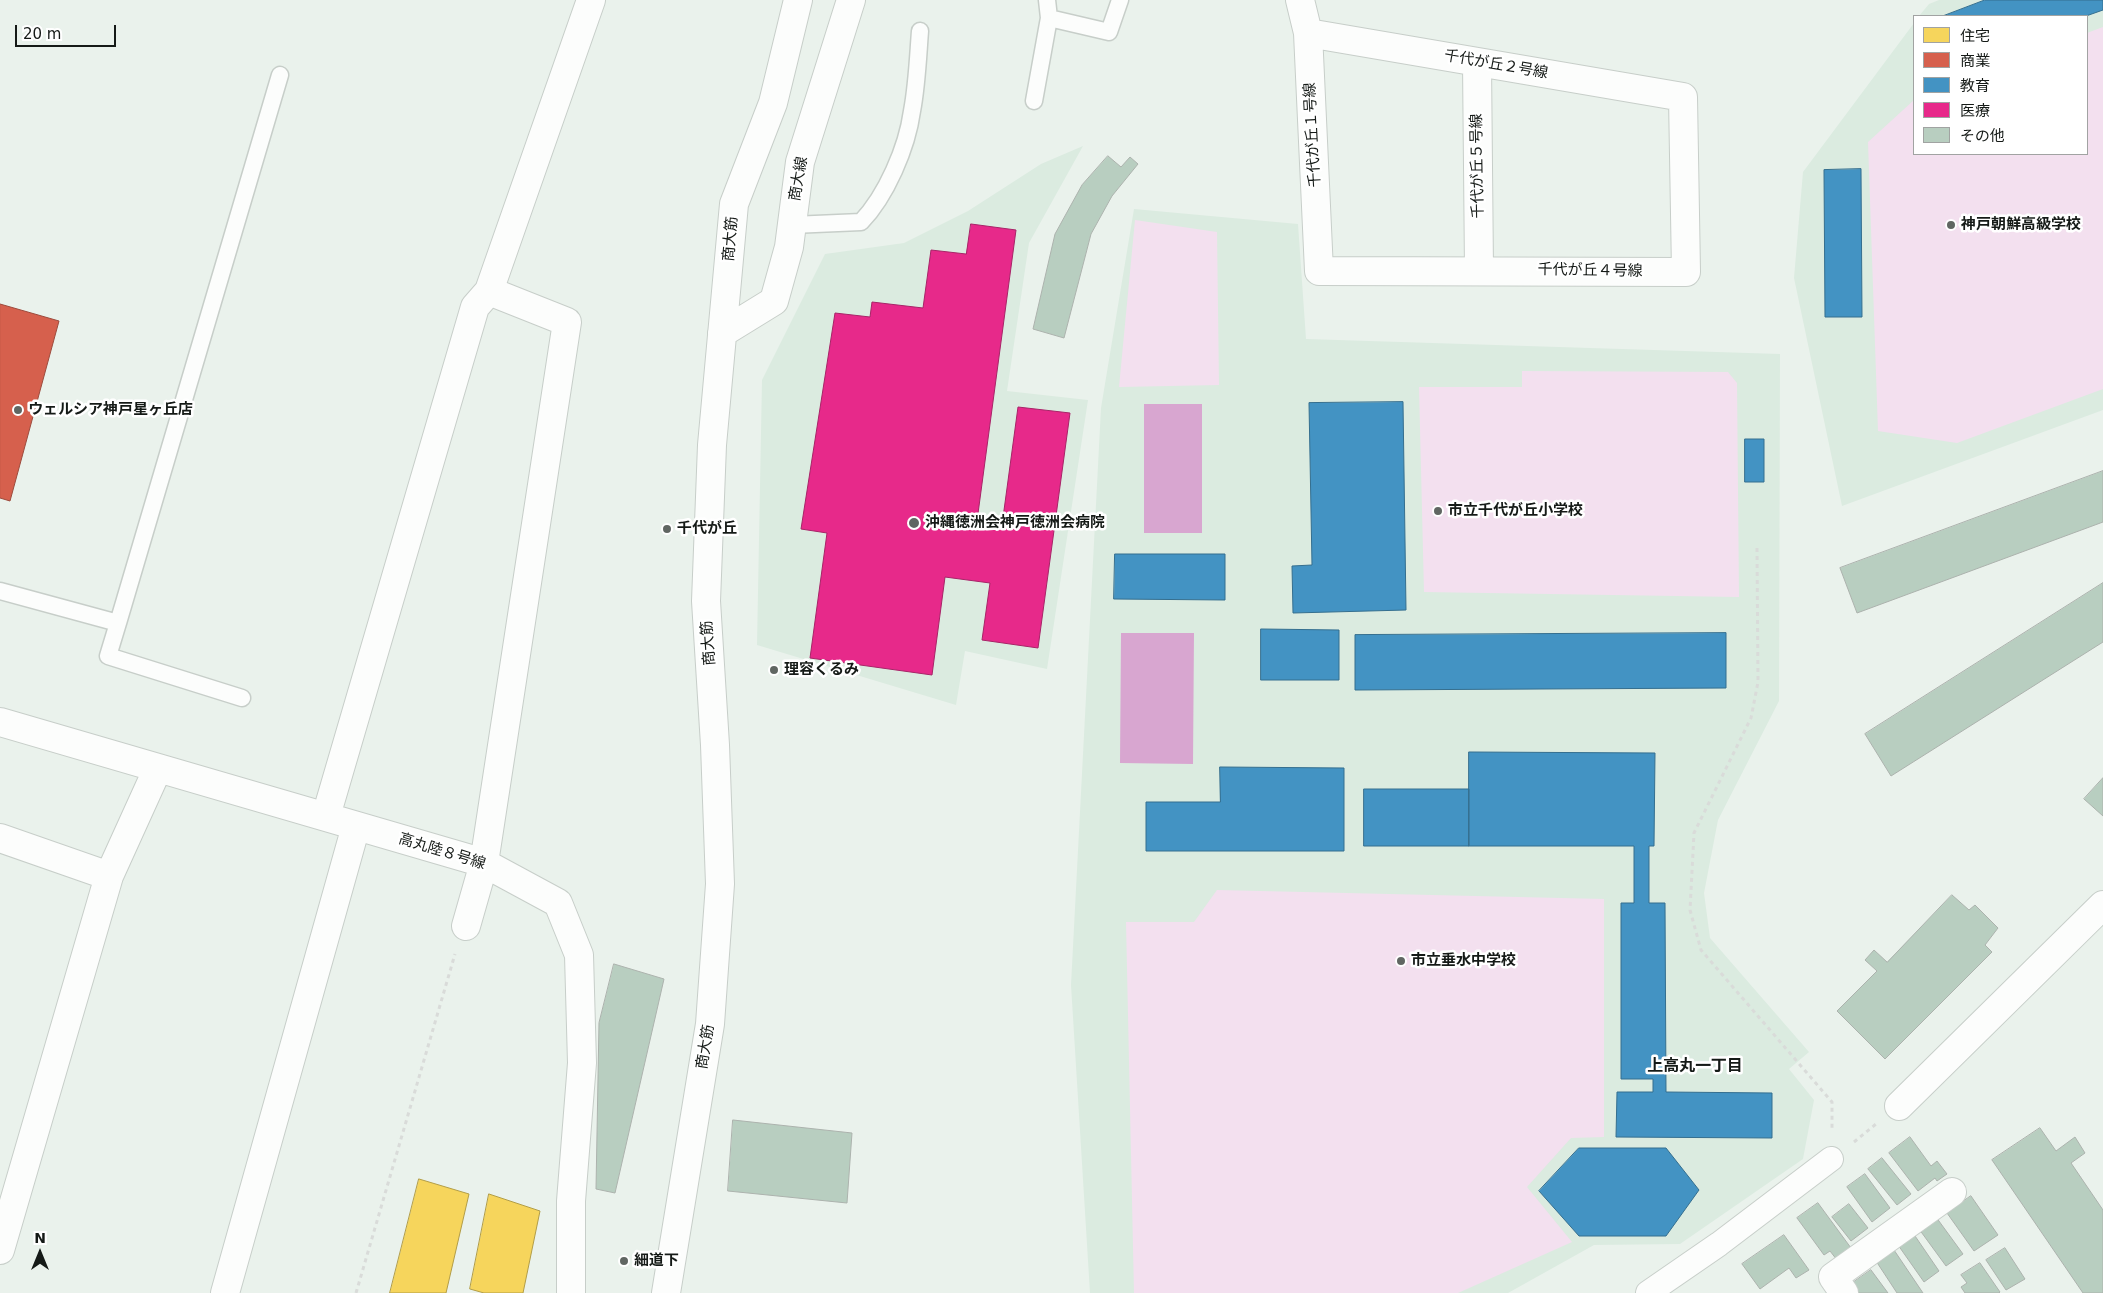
<!DOCTYPE html>
<html>
<head>
<meta charset="utf-8">
<style>
	body { margin:0 }
	#map { position:relative; width:2103px; height:1293px; overflow:hidden; background:#eaf2ec; font-family:"DejaVu Sans","Noto Sans JP",sans-serif }
	canvas { display:block }
	.legend { position:absolute; left:1913px; top:15px; width:175px; height:140px; box-sizing:border-box; background:#fff; border:1px solid #a1a3a2; margin:0; padding:6px 9px; list-style:none; font-size:15px; color:#151a17 }
	.legend li { display:flex; align-items:center; gap:10px; height:25px }
	.legend b { width:25px; border:1px solid #a1a3a2 }
	.north { position:absolute; left:15px; top:1228px; width:50px; height:50px; -webkit-text-stroke:4px #fff; paint-order:stroke; rotate:0deg; font-size:14px; font-weight:700; line-height:20px; text-align:center; color:#151a17 }
	.north::after { content:''; display:block; margin:auto; width:18px; height:22px; background:#151a17; clip-path:polygon(50% 0,100% 100%,50% 72%,0 100%) }
	.scale { position:absolute; left:15px; top:25px; width:101px; height:22px; box-sizing:border-box; border:2px solid #151a17; border-top:0; padding-left:6px; font-size:15px; line-height:18px; white-space:nowrap; color:#151a17; -webkit-text-stroke:4px #fff; paint-order:stroke }
</style>
</head>
<body>
<div id="map">
<canvas width="2103" height="1293"></canvas>
<ul class="legend">
<li><b style="height:14px;background:#f6d55c"></b>住宅</li>
<li><b style="height:14px;background:#d6604d"></b>商業</li>
<li><b style="height:14px;background:#4393c3"></b>教育</li>
<li><b style="height:14px;background:#e7298a"></b>医療</li>
<li><b style="height:14px;background:#b8cec0"></b>その他</li>
</ul>
<div class="north">N</div>
<div class="scale">20 m</div>
</div>
<script>
const ctx = document.querySelector('canvas').getContext('2d');
ctx.lineJoin = 'round';
function paint(path, color) { ctx.fillStyle = color; ctx.fill(path, 'evenodd'); }
function stroke(path, color, width, dash) { ctx.strokeStyle = color; ctx.lineWidth = width; ctx.lineCap = dash ? 'butt' : 'round'; ctx.setLineDash(dash || []); ctx.stroke(path); }
function write(font, color, halo, rows, align = 'center') {
  ctx.font = font + ' "DejaVu Sans","Noto Sans JP",sans-serif'; ctx.lineWidth = 5; ctx.setLineDash([]); ctx.textBaseline = 'middle'; ctx.strokeStyle = halo; ctx.fillStyle = color; for (const [text, x, y, turn = 0] of rows) {
    ctx.save(); ctx.translate(x, y); ctx.rotate((+turn || 0) * Math.PI / 180); ctx.textAlign = isNaN(turn) ? turn : align; if (halo) ctx.strokeText(text, 0, 0); ctx.fillText(text, 0, 0); ctx.restore();
  }
}
paint(new Path2D(`
	M1939,0H2103V410L1842,506L1794,278L1803,172L1914,23V154H2087V16H1919L1929,4Z
	M1083,146L1029,243L1007,391L1088,400L1047,669L965,651L956,705L757,645L762,380L825,254L904,243L968,211L1041,164Z
	M1134,209L1298,224L1306,339L1780,354L1779,701L1718,820L1704,893L1710,938L1809,1052L1789,1069L1814,1100L1803,1159L1680,1244L1594,1245L1508,1293H1090L1071,985L1101,408Z`), '#dbebe0');
paint(new Path2D(`
	M2103,27V389L1957,443L1878,431L1868,142L1914,100V154H2087V33Z
	M1135,220L1217,232L1219,385L1119,387Z
	M1522,371L1728,372L1737,383L1739,597L1424,592L1419,387H1522Z
	M1217,890L1604,899V1137L1571,1138L1527,1187L1572,1242L1458,1293H1134L1126,922H1194Z`), '#f3e0ef');
paint(new Path2D(`
	M1144,404H1202V533H1144Z
	M1121,633H1194L1193,764L1120,763Z`), '#d8a6d0');
const homes = new Path2D(`
	M419,1179L469,1194L446,1293H390Z
	M489,1194L540,1211L523,1293H484L470,1289Z`);
paint(homes, '#f6d55c');
stroke(homes, '#b29d47', 1);
const shops = new Path2D(`
	M0,304L59,321L10,501L0,498Z`);
paint(shops, '#d6604d');
stroke(shops, '#9c4b3d', 1);
const schools = new Path2D(`
	M1985,0H2103V10L2086,16H1943Z
	M1861,169L1862,317H1825L1824,170Z
	M1403,402L1406,610L1293,613L1292,566L1312,565L1309,403Z
	M1745,439H1764V482H1745Z
	M1115,554H1225V600L1114,599Z
	M1261,629L1339,630V680H1261Z
	M1726,633V688L1355,690V635Z
	M1469,752L1655,753L1654,846H1649V903H1665L1666,1092L1772,1093V1138L1616,1137L1617,1092H1653V1079H1621V903H1634V846H1469Z
	M1220,767L1344,768V851H1146V802H1220Z
	M1364,789H1469V846H1364Z
	M1579,1148H1666L1699,1190L1666,1236H1579L1539,1191Z`);
paint(schools, '#4393c3');
stroke(schools, '#356f8f', 1);
const health = new Path2D(`
	M971,224L1016,230L977,521L1002,525L1018,407L1070,413L1038,648L982,640L990,583L945,577L932,675L810,658L827,533L801,529L835,313L870,317L872,302L923,308L931,250L966,254Z`);
paint(health, '#e7298a');
stroke(health, '#a82468', 1);
const building = new Path2D(`
	M1108,156L1121,167L1130,157L1138,164L1112,196L1091,234L1064,338L1033,329L1055,234L1082,185Z
	M2103,471V522L1857,613L1840,568Z
	M2103,583V642L1891,776L1865,734Z
	M2103,778V816L2084,799Z
	M1952,895L1969,910L1975,905L1998,928L1985,945L1992,952L1885,1059L1837,1011L1877,971L1865,960L1874,950L1887,962Z
	M614,964L664,979L615,1193L596,1189L599,1023Z
	M733,1120L852,1133L847,1203L728,1191Z
	M2040,1128L2056,1151L2075,1137L2085,1153L2071,1163L2103,1210V1293H2083L1992,1160Z
	M1910,1137L1931,1166L1937,1161L1947,1174L1937,1181L1935,1178L1918,1191L1889,1153Z
	M1882,1158L1911,1194L1897,1205L1868,1169Z
	M1865,1174L1890,1208L1872,1222L1847,1187Z
	M1971,1196L1998,1235L1974,1251L1947,1213Z
	M1818,1203L1851,1248L1837,1260L1830,1251L1824,1255L1797,1218Z
	M1849,1204L1868,1228L1851,1241L1832,1217Z
	M1936,1217L1963,1254L1946,1266L1919,1229Z
	M1913,1233L1939,1271L1924,1282L1898,1245Z
	M1784,1235L1809,1270L1796,1278L1789,1268L1760,1289L1742,1264Z
	M2005,1248L2025,1279L2006,1290L1986,1260Z
	M1894,1250L1923,1293H1897L1876,1261Z
	M1980,1263L2000,1292L1999,1293H1965L1961,1287L1967,1283L1961,1275Z
	M1871,1270L1888,1293H1857L1851,1284Z`);
paint(building, '#b8cec0');
stroke(building, '#acb2ad', 1);
const service = new Path2D(`
	M1049,18L1109,32L1120,0
	M1034,101L1049,18L1047,0
	M792,225L861,222C886,196 907,148 912,111C917,85 918,57 920,31
	M0,591L118,623L280,75
	M118,623L108,656L242,698`);
const pedestrian = new Path2D(`
	M1648,1293L1719,1244L1831,1159`);
const minor = new Path2D(`
	M1300,0L1308,33L1319,271L1686,272L1683,97L1308,33
	M1477,63L1479,270
	M0,722L484,863L558,903L579,955L582,1063L571,1201V1293
	M326,816L475,307L489,291L591,0
	M0,838L109,876
	M466,926L484,863L567,322L489,291
	M1899,1106L2103,905
	M0,1250L109,876L158,768
	M225,1293L356,826
	M1844,1293L1833,1277L1952,1192`);
const tertiary = new Path2D(`
	M722,333L774,301L789,247L800,162L851,0
	M666,1293L710,1024L720,884L715,745L706,601L712,445L734,204L773,103L798,0`);
stroke(service, '#c7cec9', 19);
stroke(pedestrian, '#c7cec9', 26);
stroke(minor, '#c7cec9', 30);
stroke(tertiary, '#c7cec9', 30);
stroke(new Path2D(`
	M1757,548L1758,682L1751,718L1694,833L1690,910L1701,950L1832,1102V1131
	M1854,1142L1876,1124
	M356,1293L455,954`), '#d9dbd9', 3, [4, 4]);
stroke(service, '#fcfdfc', 16);
stroke(pedestrian, '#fcfdfc', 24);
stroke(minor, '#fcfdfc', 28);
stroke(tertiary, '#fcfdfc', 28);
for (const [x, y, r, color] of [
	[1951,225,5,"#606662"],
	[18,410,5,"#606662"],
	[1438,511,5,"#606662"],
	[914,523,6,"#606662"],
	[667,529,5,"#606662"],
	[774,670,5,"#606662"],
	[1401,961,5,"#606662"],
	[624,1261,5,"#606662"]
]) { const dot = new Path2D(); dot.arc(x, y, r, 0, 2 * Math.PI); ctx.fillStyle = color; ctx.fill(dot); stroke(dot, '#fff', 2); }
write('15px', '#151a17', '#fff', [
	["千代が丘２号線",1496,65,10],
	["千代が丘１号線",1313,135,-93],
	["千代が丘５号線",1478,166,-91],
	["商大線",799,179,-80],
	["商大筋",731,239,-85],
	["千代が丘４号線",1590,271,1],
	["商大筋",709,643,-94],
	["高丸陸８号線",442,852,17],
	["商大筋",706,1047,-81]
]);
write('bold 15px', '#151a17', '#fff', [
	["神戸朝鮮高級学校",1961,225],
	["ウェルシア神戸星ヶ丘店",28,410],
	["市立千代が丘小学校",1448,511],
	["沖縄徳洲会神戸徳洲会病院",925,523],
	["千代が丘",677,529],
	["理容くるみ",784,670],
	["市立垂水中学校",1411,961],
	["細道下",634,1261]
], 'left');
write('bold 16px', '#151a17', '#fff', [
	["上高丸一丁目",1695,1067]
]);
</script>
</body>
</html>
